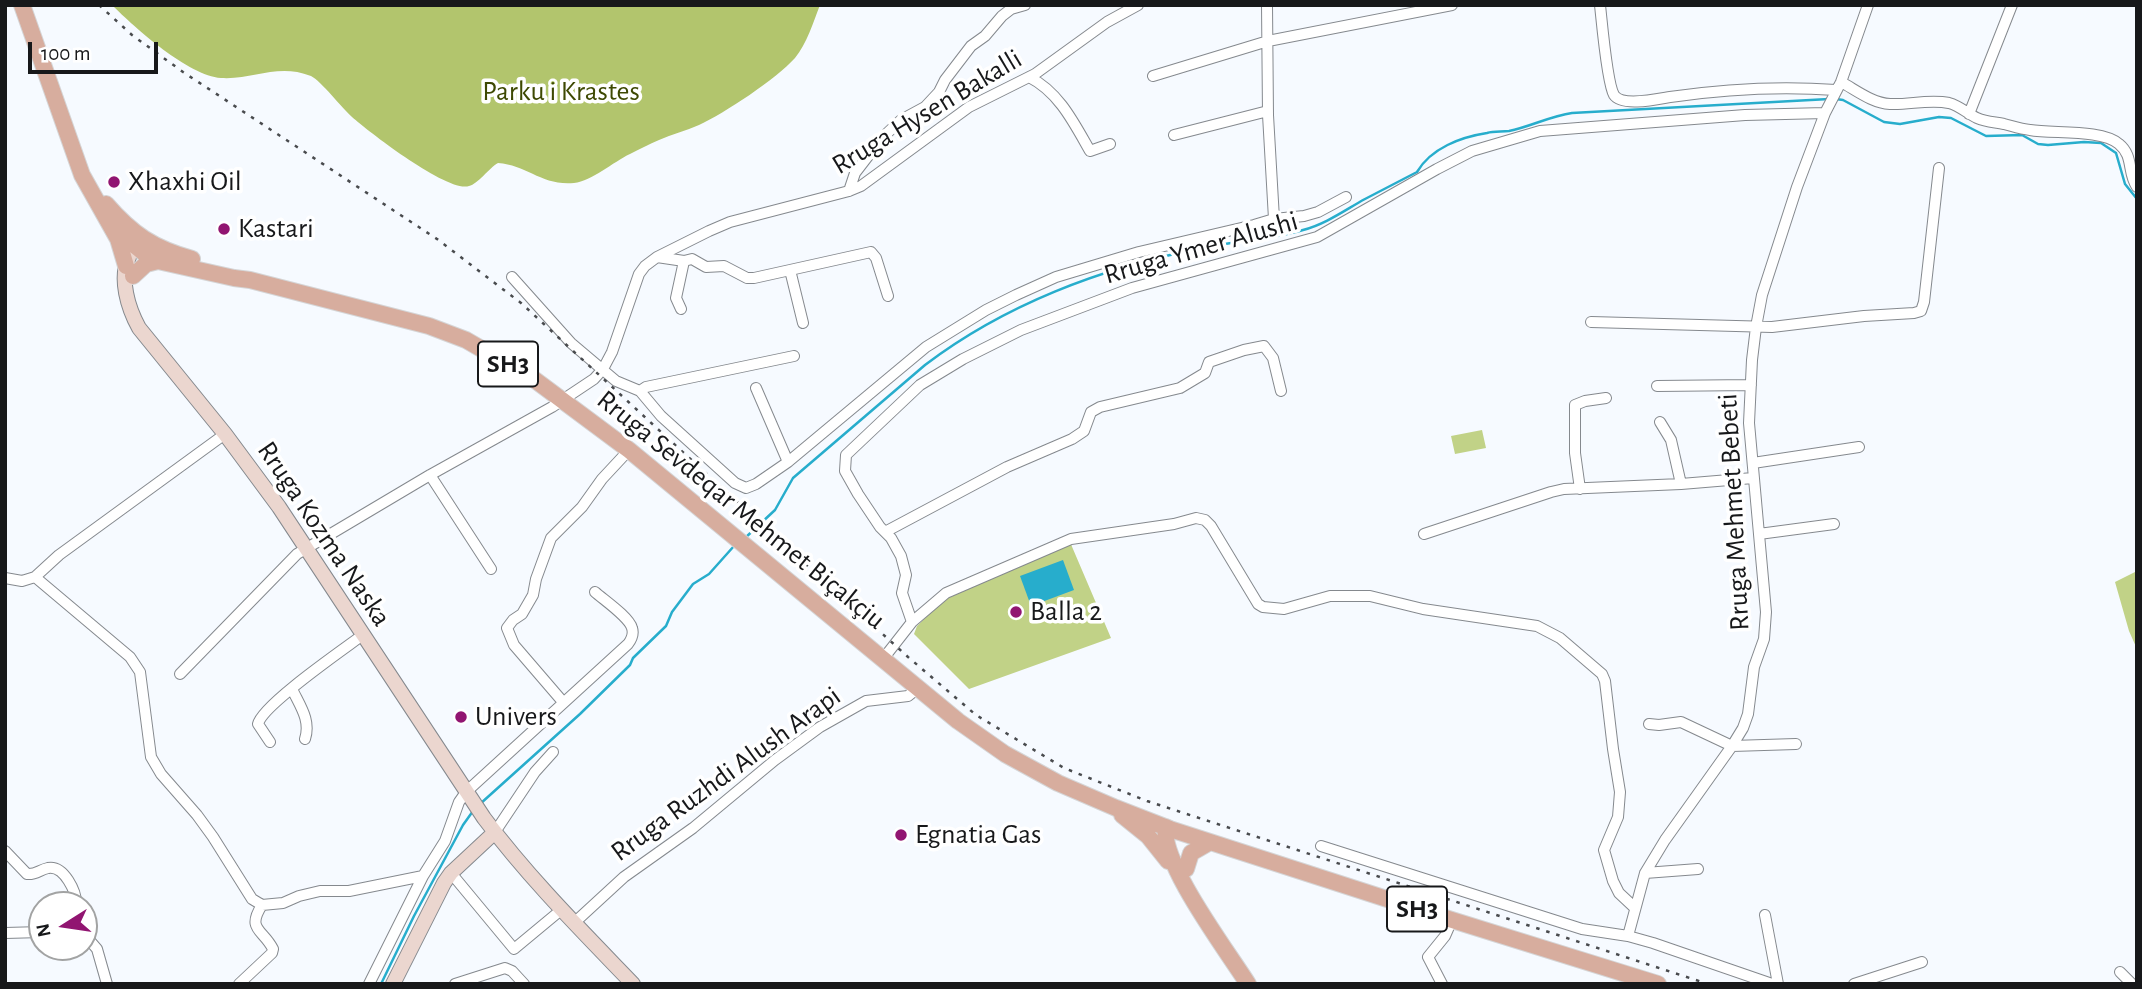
<!DOCTYPE html>
<html>
<head>
<meta charset="utf-8">
<style>
	body { margin:0 }
	#map { position:relative; width:2142px; height:989px; overflow:hidden; background:#f6faff; font-family:"Alegreya Sans",sans-serif }
	canvas { display:block }
	.frame { position:absolute; inset:0; border:7px solid #17181a; pointer-events:none }
	.north { position:absolute; left:28px; top:891px; width:70px; height:70px; box-sizing:border-box; background:#fff; border:2px solid #a2a3a3; border-radius:50%; rotate:258deg; font-size:19px; font-weight:700; line-height:28px; text-align:center; color:#17181a }
	.north::after { content:''; display:block; margin:auto; width:24px; height:32px; background:#911571; clip-path:polygon(50% 0,100% 100%,50% 72%,0 100%) }
	.scale { position:absolute; left:28px; top:42px; width:130px; height:32px; box-sizing:border-box; border:4px solid #17181a; border-top:0; padding-left:9px; font-size:21px; line-height:24px; white-space:nowrap; color:#17181a; -webkit-text-stroke:5px #fff; paint-order:stroke }
</style>
</head>
<body>
<div id="map">
<canvas width="2142" height="989"></canvas>
<div class="frame"></div>
<div class="north">N</div>
<div class="scale">100 m</div>
</div>
<script>
const ctx = document.querySelector('canvas').getContext('2d');
ctx.lineJoin = 'round';
function paint(path, color) { ctx.fillStyle = color; ctx.fill(path, 'evenodd'); }
function stroke(path, color, width, dash) { ctx.strokeStyle = color; ctx.lineWidth = width; ctx.lineCap = dash ? 'butt' : 'round'; ctx.setLineDash(dash || []); ctx.stroke(path); }
function write(font, color, halo, rows, align = 'center') {
  ctx.font = font + ' "Alegreya Sans",sans-serif'; ctx.lineWidth = 7; ctx.setLineDash([]); ctx.textBaseline = 'middle'; ctx.strokeStyle = halo; ctx.fillStyle = color; for (const [text, x, y, turn = 0] of rows) {
    ctx.save(); ctx.translate(x, y); ctx.rotate((+turn || 0) * Math.PI / 180); ctx.textAlign = isNaN(turn) ? turn : align; if (halo) ctx.strokeText(text, 0, 0); ctx.fillText(text, 0, 0); ctx.restore();
  }
}
paint(new Path2D(`
	M1482,430L1486,448L1455,454L1451,436Z
	M1070,542L1111,638L969,689L914,634L917,626L947,597Z
	M2137,571V649L2129,631L2115,582Z`), '#c1d287');
paint(new Path2D(`
	M112,5H820C813,23 807,43 795,58C776,79 725,113 699,125C686,131 672,134 659,140C649,144 640,149 630,154C613,162 592,181 574,183C542,186 527,165 498,163C489,168 478,184 469,186C448,193 369,132 352,117C342,108 321,81 311,76C277,63 254,80 221,78C189,76 135,28 112,5Z`), '#b2c56d');
paint(new Path2D(`
	M1063,560L1074,590L1031,606L1020,576Z`), '#27adcc');
stroke(new Path2D(`
	M1836,99L1843,100L1884,122L1900,124L1939,117L1951,118L1986,136L2022,135L2038,144L2048,145L2084,142L2101,143L2116,153L2125,184L2137,199
	M745,538L775,510L793,478L925,365C1004,305 1101,268 1198,249C1233,241 1269,240 1303,230C1326,224 1345,210 1365,199C1382,190 1400,181 1417,172C1431,148 1461,137 1487,133C1494,131 1502,132 1509,131C1530,127 1550,116 1572,113L1829,99
	M480,804L580,714L630,665L633,658L666,626L672,612L693,584L709,574L734,546
	M381,984L414,916L463,825L473,811`), '#27adcc', 2.5);
const street = new Path2D(`
	M1267,5L1268,115L1274,219
	M1600,5C1602,23 1607,83 1614,95C1622,107 1658,99 1670,97C1725,89 1781,86 1836,90
	M1153,76L1268,41L1452,5
	M1029,77C1059,92 1074,123 1090,151L1110,144
	M1841,82C1856,90 1872,103 1890,104C1909,105 1929,99 1949,103C1960,106 1968,114 1977,118C1986,122 1994,122 2004,124C2012,126 2021,129 2030,130C2053,134 2102,129 2119,144C2134,156 2127,173 2137,187
	M1969,114L2012,5
	M1174,135L1268,111
	M849,191L855,173L882,138L901,120L925,107L939,92L945,80L971,46L985,36L1002,16L1011,9L1025,5
	M657,257L684,261L692,259L706,267L724,266L747,278H754L871,252L876,258L888,296
	M790,270L803,323
	M512,277L571,343L616,381L640,391L661,416L735,483L746,488L756,484L788,462L926,347L986,310L1016,295L1056,277L1139,252L1254,225L1274,219L1304,216L1318,212L1346,197
	M681,309L676,298L684,261
	M1591,322L1772,327L1864,316L1914,313L1921,311L1924,302L1939,168
	M1657,386L1751,385
	M756,388L788,462
	M640,391L646,387L794,356
	M1660,422L1671,440L1681,484
	M1753,463L1859,447
	M430,475L491,569
	M1580,489L1575,453V405L1585,401L1606,398
	M885,532L1007,467L1072,439L1084,431L1091,412L1100,407L1180,388L1205,373L1209,362L1244,350L1264,346L1273,358L1281,391
	M1424,534L1551,492L1564,489L1681,484L1753,478
	M1759,534L1834,524
	M35,577L59,555L225,434
	M5,578L22,581L35,577L130,657L140,672L151,757L161,774L197,815L213,837L252,899L262,905L283,903L299,896L320,891H349L423,876
	M912,622L946,593L1071,539L1174,524L1196,518L1205,520L1211,526L1258,604L1263,607L1284,609L1330,596H1370L1423,609L1537,626L1560,638L1602,674L1605,681L1613,749L1620,792L1618,817L1604,850L1613,881L1619,893L1635,908
	M883,659L912,622L902,593L906,575L901,556L891,538L880,527L858,494L845,471L846,455L920,385L963,359L1021,330L1132,288L1317,237L1437,169L1472,151L1540,131L1745,115L1825,113
	M180,674L297,554L430,475L552,407L594,379L603,369L612,352L639,274L645,266L657,257L709,231L730,222L849,191L861,186L969,107L1035,74L1107,22L1138,5
	M292,689C300,706 311,720 305,739
	M563,702L514,645L507,628L513,620L522,614L533,595L536,579L551,538L582,507L602,479L629,450
	M1649,724L1659,725L1681,722L1732,746L1796,744
	M270,742L258,724C262,705 344,649 364,634
	M495,832L535,772L553,752
	M1321,846L1582,929L1628,936L1653,943L1772,984
	M5,851L27,874C36,875 39,870 48,868C64,865 77,892 76,905
	M451,873L514,949L561,910
	M1645,873L1698,869
	M1765,915L1778,984
	M574,923L624,877L693,828L775,760L820,727L866,701L908,696L918,688
	M5,933L42,932
	M84,934L97,949L107,984
	M1628,936L1645,873L1665,840L1732,746L1743,728L1748,714L1754,667L1764,639L1766,612L1749,423L1752,360L1756,327L1762,295L1797,187L1825,113L1841,82L1868,5
	M2120,972L2132,984
	M239,984L272,953L273,949C263,929 246,930 262,905
	M369,984L423,876L445,841L459,802L466,792L628,644C631,640 634,634 632,628C629,617 604,600 595,592
	M455,984L505,968L512,971L524,984
	M1442,984L1428,957L1445,936L1452,920
	M1854,984L1922,962`);
const secondary = new Path2D(`
	M129,257C119,279 128,308 139,328L225,434L279,507L484,818C529,878 581,930 633,984
	M393,984L444,883L451,873L495,832`);
const primary = new Path2D(`
	M22,5L82,175L118,239L126,266
	M106,204C132,234 153,248 192,259
	M122,235L144,253L164,262
	M133,276L146,264L158,261L234,278L250,280L429,326L466,340L535,380L629,450L958,721L1005,754L1058,783L1116,808L1170,829L1452,920L1658,984
	M1122,815L1148,836L1168,861
	M1166,827C1159,861 1228,952 1248,984
	M1186,869L1191,853L1210,842`);
stroke(street, '#85898e', 12);
stroke(secondary, '#85898e', 16);
stroke(primary, '#d5d5d6', 18);
stroke(street, '#fff', 10);
stroke(secondary, '#ebd6cf', 14);
stroke(primary, '#d7ad9e', 16);
stroke(new Path2D(`
	M99,5L132,35L183,72L437,239L521,303L736,501L908,657L976,715L1064,768L1147,801L1708,984`), '#494b4e', 2.5, [3.5, 7]);
for (const [x, y, r, color] of [
	[114,182,7,"#911571"],
	[224,229,7,"#911571"],
	[1016,612,7,"#911571"],
	[461,717,7,"#911571"],
	[901,835,7,"#911571"]
]) { const dot = new Path2D(); dot.arc(x, y, r, 0, 2 * Math.PI); ctx.fillStyle = color; ctx.fill(dot); stroke(dot, '#fff', 2.5); }
for (const [x, y, w] of [
	[508,364,60],
	[1417,909,60]
]) { const box = new Path2D(); box.roundRect(x - w / 2, y - 22.5, w, 45, 5); ctx.fillStyle = '#fff'; ctx.fill(box); stroke(box, '#17181a', 2); }
write('bold 26px', '#17181a', null, [
	["SH3",508,364],
	["SH3",1417,909]
]);
write('28px', '#3e4903', '#fff', [
	["Parku i Krastes",561,92]
]);
write('28px', '#17181a', '#fff', [
	["Rruga Hysen Bakalli",927,112,-31],
	["Rruga Ymer Alushi",1201,248,-16],
	["Rruga Sevdeqar Mehmet Biçakçiu",741,510,39],
	["Rruga Mehmet Bebeti",1734,512,-93],
	["Rruga Kozma Naska",324,534,56],
	["Rruga Ruzhdi Alush Arapi",726,774,-36]
]);
write('28px', '#17181a', '#fff', [
	["Xhaxhi Oil",128,182],
	["Kastari",238,229],
	["Balla 2",1030,612],
	["Univers",475,717],
	["Egnatia Gas",915,835]
], 'left');
</script>
</body>
</html>
